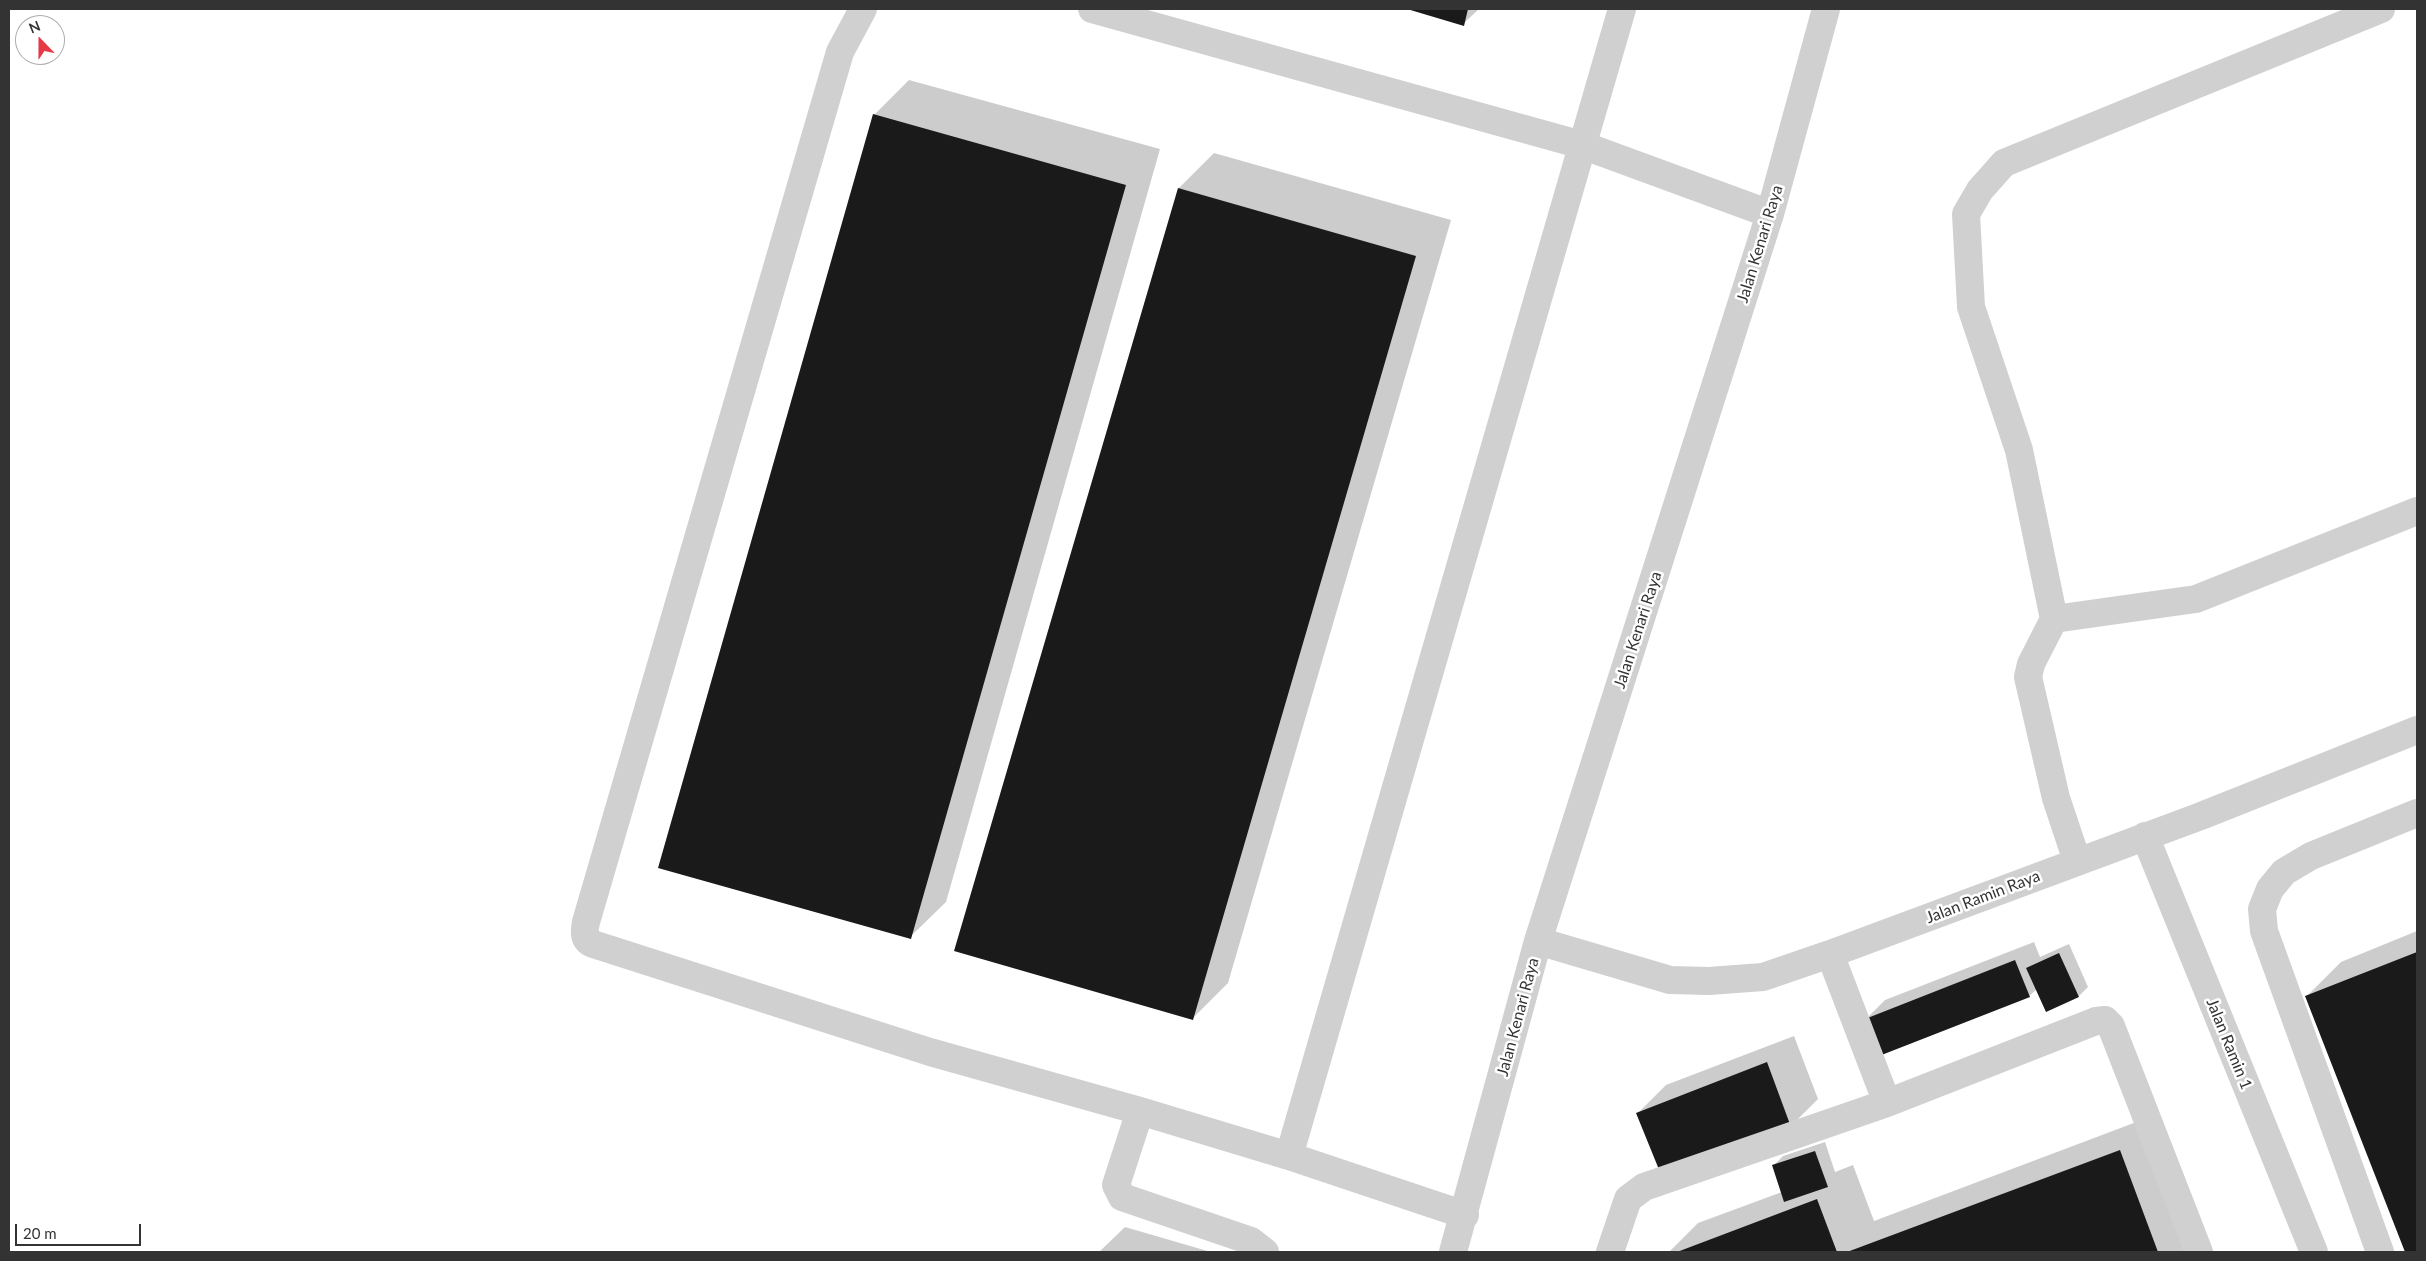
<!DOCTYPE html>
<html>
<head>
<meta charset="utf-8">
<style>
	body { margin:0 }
	#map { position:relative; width:2426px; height:1261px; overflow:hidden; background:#fff; font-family:Lato,sans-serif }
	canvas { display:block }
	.frame { position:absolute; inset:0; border:10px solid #333; pointer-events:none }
	.north { position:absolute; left:15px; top:15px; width:50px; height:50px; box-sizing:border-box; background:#fff; border:1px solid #adadad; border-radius:50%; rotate:338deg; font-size:14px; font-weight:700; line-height:20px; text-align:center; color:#333 }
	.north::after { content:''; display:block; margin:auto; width:18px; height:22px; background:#e63946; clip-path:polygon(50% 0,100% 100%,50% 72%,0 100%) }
	.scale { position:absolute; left:15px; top:1224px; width:126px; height:22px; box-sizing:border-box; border:2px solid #333; border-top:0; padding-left:6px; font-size:15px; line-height:18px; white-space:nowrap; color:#333; -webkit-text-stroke:4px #fff; paint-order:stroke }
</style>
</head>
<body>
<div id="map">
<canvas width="2426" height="1261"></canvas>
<div class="frame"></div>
<div class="north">N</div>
<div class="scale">20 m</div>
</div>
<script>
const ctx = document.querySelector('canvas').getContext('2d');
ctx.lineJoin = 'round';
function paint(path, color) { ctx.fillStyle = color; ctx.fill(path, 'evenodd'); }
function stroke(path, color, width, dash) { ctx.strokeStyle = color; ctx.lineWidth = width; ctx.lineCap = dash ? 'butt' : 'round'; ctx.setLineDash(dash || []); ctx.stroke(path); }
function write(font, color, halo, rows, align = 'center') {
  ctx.font = font + ' Lato,sans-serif'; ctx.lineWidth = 5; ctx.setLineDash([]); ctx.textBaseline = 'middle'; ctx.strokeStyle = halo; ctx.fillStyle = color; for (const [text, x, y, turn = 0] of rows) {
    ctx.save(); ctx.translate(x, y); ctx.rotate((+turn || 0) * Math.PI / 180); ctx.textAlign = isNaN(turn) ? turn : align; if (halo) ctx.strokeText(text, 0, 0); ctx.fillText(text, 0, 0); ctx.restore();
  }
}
paint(new Path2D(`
	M1410,9H1479L1463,24Z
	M909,80L1160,149L946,902L910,937L874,115Z
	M1214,153L1451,220L1228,983L1193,1018L1179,188Z
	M2417,931V1252H2407L2306,997L2341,962Z
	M2034,942L2040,957L2069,944L2088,987L2079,996L2037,989L2029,996L1866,1019L1885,1000Z
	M1794,1036L1818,1099L1791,1126L1638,1113L1666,1085Z
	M2155,1115L2206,1252H1669L1698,1223L1782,1192L1773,1166L1783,1156L1825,1142L1835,1172L1853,1165L1874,1221Z
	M1125,1227L1211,1252H1099Z`), '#0003');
paint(new Path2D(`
	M1407,9H1468L1464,26Z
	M873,114L1126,185L911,939L658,868Z
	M1178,188L1416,256L1193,1020L954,951Z
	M2417,952V1252H2405L2305,996Z
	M2059,953L2079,997L2046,1012L2026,968Z
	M2015,960L2030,997L1879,1056L1865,1019Z
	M1767,1062L1791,1127L1662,1177L1636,1113Z
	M2120,1150L2158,1252H1847Z
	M1815,1151L1828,1187L1784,1202L1772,1165Z
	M1817,1199L1837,1252H1677Z`), '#1a1a1a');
stroke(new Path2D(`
	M863,9L840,52L586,922C584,931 583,940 593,944L930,1052L1140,1111L1289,1156L1622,9
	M1092,9L1582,145L1770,214
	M2054,619L2196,599L2417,511
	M2145,836L2314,1252
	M2077,861L2056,798L2028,677L2031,664L2054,619L2019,450L1971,307L1966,214L1980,190L2004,163L2381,9
	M1538,941L1670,980L1709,981L1763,977L1830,954L2201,816L2417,730
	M1887,1103L2096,1021L2105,1020L2111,1026L2199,1252
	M1140,1111L1116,1185L1122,1197L1251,1241L1265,1252
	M1289,1156L1465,1215
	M1453,1252L1538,941L1770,214L1826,9
	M1610,1252L1628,1199L1644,1187L1887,1103L1830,954
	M2380,1252L2264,931L2262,909L2270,889L2284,872L2311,856L2417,813`), '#d0d0d0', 28);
write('16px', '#333', '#fff', [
	["Jalan Kenari Raya",1760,244,-73],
	["Jalan Kenari Raya",1638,630,-72],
	["Jalan Ramin Raya",1983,897,-21],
	["Jalan Kenari Raya",1518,1017,-75],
	["Jalan Ramin 1",2229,1044,68]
]);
</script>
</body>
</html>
